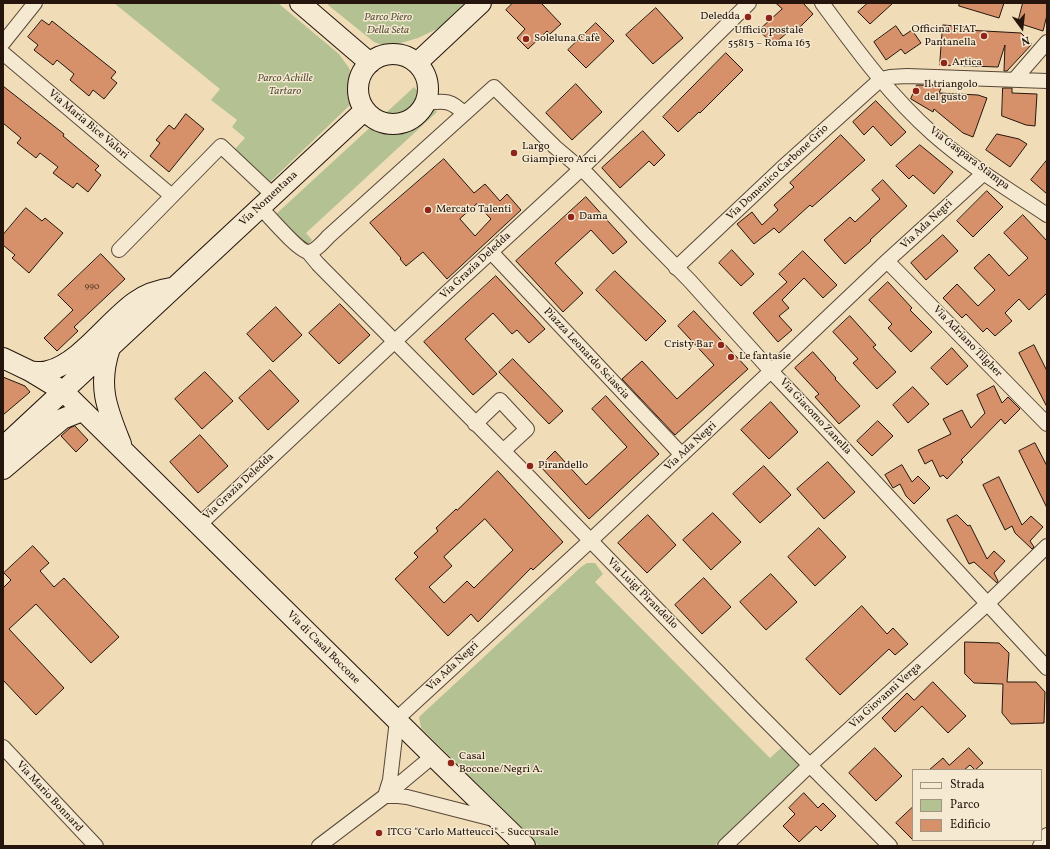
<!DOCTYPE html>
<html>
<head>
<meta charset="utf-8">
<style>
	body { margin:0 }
	#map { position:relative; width:1050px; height:849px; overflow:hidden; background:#f0ddb8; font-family:Vollkorn,serif }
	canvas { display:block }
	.frame { position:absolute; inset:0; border:4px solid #25150c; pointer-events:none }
	.legend { position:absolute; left:912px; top:769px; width:130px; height:72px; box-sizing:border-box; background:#f5e9d1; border:1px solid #a29482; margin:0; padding:5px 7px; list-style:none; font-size:12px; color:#25150c }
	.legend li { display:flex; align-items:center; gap:8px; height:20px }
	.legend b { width:20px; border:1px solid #a29482 }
	.north { position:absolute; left:1002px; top:8px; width:40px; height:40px; -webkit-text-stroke:3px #f5e9d1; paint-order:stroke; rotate:165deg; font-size:11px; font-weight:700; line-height:16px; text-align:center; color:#25150c }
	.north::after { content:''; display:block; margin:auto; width:14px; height:18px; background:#25150c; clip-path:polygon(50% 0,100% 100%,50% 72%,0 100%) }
</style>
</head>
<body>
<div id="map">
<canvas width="1050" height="849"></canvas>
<div class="frame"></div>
<ul class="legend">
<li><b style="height:5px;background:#f5e9d1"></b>Strada</li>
<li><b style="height:11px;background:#b4c293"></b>Parco</li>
<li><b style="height:11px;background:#d6916b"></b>Edificio</li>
</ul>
<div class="north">N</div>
</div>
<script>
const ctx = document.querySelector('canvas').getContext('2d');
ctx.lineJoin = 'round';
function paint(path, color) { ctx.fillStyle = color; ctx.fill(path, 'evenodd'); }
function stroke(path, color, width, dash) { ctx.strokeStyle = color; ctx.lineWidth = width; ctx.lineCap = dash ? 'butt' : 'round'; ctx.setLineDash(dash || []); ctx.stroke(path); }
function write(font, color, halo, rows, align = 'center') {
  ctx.font = font + ' Vollkorn,serif'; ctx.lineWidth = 3; ctx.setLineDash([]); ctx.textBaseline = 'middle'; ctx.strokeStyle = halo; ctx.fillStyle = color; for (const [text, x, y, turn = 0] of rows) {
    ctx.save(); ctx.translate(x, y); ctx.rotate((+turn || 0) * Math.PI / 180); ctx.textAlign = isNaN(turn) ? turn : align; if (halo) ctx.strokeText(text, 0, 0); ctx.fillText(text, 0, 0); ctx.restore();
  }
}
paint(new Path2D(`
	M114,3H278L339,54L349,68L354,80L355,93L350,105L270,182L234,150L245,138L232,127L237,120L211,100L220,89Z
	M329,3H465L439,28L418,38L387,47L374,42L328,5Z
	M414,87L437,112L306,233L312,240L307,246L275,215Z
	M587,563H595L603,574L595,582L770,758L781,748L788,749L803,763L714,846H539L421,728L419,717L581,567Z`), '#b4c293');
const building = new Path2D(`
	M513,3H541L561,24L550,34L547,31L528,49L517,38L525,29L506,10Z
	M776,3H803L813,14L799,28L796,25L773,45L759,30L782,9Z
	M868,3H893L870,24L858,12Z
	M960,3H1004L999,18L959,6Z
	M1023,3H1047V15L1043,31L1018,23Z
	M656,8L683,38L653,64L626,35Z
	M42,20L49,25L52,21L116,72L111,78L117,83L104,99L93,90L89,96L70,80L74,74L57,60L53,65L34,50L38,45L28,37Z
	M596,23L614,41L586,68L568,50Z
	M943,25L967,27L966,30L1021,33L1032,44L1007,71H1004L1005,45L998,67L940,65Z
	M896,26L903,36L912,30L921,43L905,54L901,49L886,60L874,42Z
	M726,53L743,70L700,113L699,112L678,132L663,117Z
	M576,84L602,112L572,140L546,113Z
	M917,85L942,86L939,93L978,95L987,98L973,137L963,133L934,109L933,112L911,99Z
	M3,86L64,134L63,136L99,166L95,170L101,175L88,192L77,183L73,188L53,173L58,167L40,153L36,158L17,143L21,138L3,123Z
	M1003,88H1012V93L1037,94L1035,126L1026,125L1002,116Z
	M876,101L906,132L891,146L873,126L864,135L853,122Z
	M186,114L204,129L169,172L150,156L160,143L156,140L169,125L174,129Z
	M643,131L665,155L654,166L649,161L620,188L602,168Z
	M997,134L1019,139L1027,144L1010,167L986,150Z
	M841,135L865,160L812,207L810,205L779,233L774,228L754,244L737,224L752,212L762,225L778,210L774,205L794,187L790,183Z
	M920,145L953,172L934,194L913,175L909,179L896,166Z
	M444,159L474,193L485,184L500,201L507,194L521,210L447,279L423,252L406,266L400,259L401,258L370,223ZM477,204L491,219L475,236L460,219Z
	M1047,160V194L1031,180Z
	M883,180L907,206L870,240L871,241L845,264L824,240L850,217L855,222L880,199L872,190Z
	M987,191L1003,207L973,237L957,221Z
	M586,197L627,242L613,254L591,230L555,263L583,293L563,312L516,261Z
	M26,208L42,221L45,218L63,233L29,273L12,258L15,255L3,245V235Z
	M1023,215L1047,241V293L1029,310L1019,299L1005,313L1012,321L995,336L987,328L983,332L966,314L962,318L943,298L957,284L978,306L995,290L974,268L989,254L1009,276L1028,258L1004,233Z
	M943,235L958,251L926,280L911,263Z
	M732,250L754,274L741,286L719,263Z
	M803,251L837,285L823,298L804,278L782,300L789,308L779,316L792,330L778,342L753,313L787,282L779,274Z
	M101,254L125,279L74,327L78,331L57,351L44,338L73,310L58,295Z
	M615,271L666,321L646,341L596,290Z
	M496,276L545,329L529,343L517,330L512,334L493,313L465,339L497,374L473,395L424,342Z
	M888,282L912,308L910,310L932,332L911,352L888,328L892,324L869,300Z
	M340,304L370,335L339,364L309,333Z
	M276,307L302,335L273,362L247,334Z
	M694,311L748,369L675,435L622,379L642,361L677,399L714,365L678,326Z
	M850,316L876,345L873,347L896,372L877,389L853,363L858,359L833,332Z
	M1034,345L1047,371V407L1019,353Z
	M952,348L968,366L947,385L931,368Z
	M813,352L836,378L835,379L860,406L839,424L815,397L819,394L795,368Z
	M513,359L563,411L549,424L499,372Z
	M270,370L299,401L268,430L239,398Z
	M205,372L233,401L202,429L175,399Z
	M3,377L25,386L30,392L3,415Z
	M994,386L1002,403L1008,397L1020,409L1005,424L1001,419L961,460L963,462L947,479L943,475L940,477L932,460L925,464L918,450L951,434L943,419L962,410L971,428L985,413L977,395Z
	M913,387L929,404L908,423L893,405Z
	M606,396L659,454L589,519L540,466L555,451L586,485L627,447L592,409Z
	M771,402L798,432L769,459L741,430Z
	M878,421L893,436L872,456L857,441Z
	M75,426L88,440L76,452L61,436L70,428Z
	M200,435L228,466L198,493L170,462Z
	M1035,443L1047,466V508L1019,451Z
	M828,462L855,492L824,519L797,489Z
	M902,465L912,482L918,476L930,488L914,504L906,496L900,484L893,488L885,475Z
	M764,466L791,495L760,523L733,494Z
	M498,471L563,542L533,570L531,568L478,622L471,614L448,636L395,579L418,557L414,553L438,531L436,528L456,509L457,510ZM485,519L513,550L474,588L467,581L444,603L429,587L452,566L444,557Z
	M999,477L1022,525L1031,516L1043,527L1030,541L1034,547L1032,549L1015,533L1012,526L1005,530L983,485Z
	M713,513L741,542L711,570L683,540Z
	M648,515L676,545L647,573L618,543Z
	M957,515L968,526L970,525L987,559L994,551L1005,561L994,573L998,581L997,583L974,562L969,564L947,520Z
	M819,528L846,557L815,586L788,557Z
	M33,546L49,563L40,571L54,587L64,578L119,637L91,663L36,604L9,629L64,688L36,715L3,680V588L11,580L4,573Z
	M771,574L797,602L766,630L740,602Z
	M704,578L731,607L702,634L675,605Z
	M862,606L887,634L893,628L908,644L895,655L889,649L840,695L806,659Z
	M965,642L999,643L1009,653L1007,682H1036L1045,692L1044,723L1011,724L1002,713L1003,684L974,683L965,674Z
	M933,682L966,716L948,733L922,706L895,732L882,718L907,693L914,700Z
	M875,748L902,776L876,801L849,773Z
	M969,748L983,763L975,770L970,765L964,770H929L943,758L949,765Z
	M804,793L818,808L823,803L836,816L821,831L816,826L799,842L783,826L795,814L789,808Z
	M913,807V840L896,823Z`);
paint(building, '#d6916b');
stroke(building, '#25150c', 1);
const street = new Path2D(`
	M822,3C856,49 890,96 933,134C968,165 1008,189 1047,215
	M3,43L35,3
	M3,53L172,196
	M1014,80L1047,42
	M425,103C443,101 451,99 464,114
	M260,207C268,215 300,253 309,252C316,251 324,241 329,236L494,87L555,147L588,175L644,234L690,281L771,371L826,429L1047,668
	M119,250L221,146L273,195
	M308,252L318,264L525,473L753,708L890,846
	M491,252L682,455
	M887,261L1047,424
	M676,268L781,169L881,79L890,77L907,76L1047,81
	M475,424L500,400L527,429L503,451
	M199,525L442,297L581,169L749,3
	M3,747L96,846
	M385,796L390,780L397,720L401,715L590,541L771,371L887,261L984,173
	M385,796H398L407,797L497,820
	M319,846L385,796L433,756
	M725,846L810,765L988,603L1047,546
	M1040,846L1047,835`);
const secondary = new Path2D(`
	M300,3L370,63
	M358 89a35 35 0 1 1 70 0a35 35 0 1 1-70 0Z
	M417,63L481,3
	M110,348C97,386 107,409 121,444
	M3,358L30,371L63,391L433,756L525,846
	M30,371C36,372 42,373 48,371C80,363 108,321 135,302C146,294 158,290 172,288
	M3,447L365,110
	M3,469L62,419L82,411`);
stroke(street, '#584737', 16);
stroke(secondary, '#25150c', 22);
stroke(street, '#f5e9d1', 14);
stroke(secondary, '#f5e9d1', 20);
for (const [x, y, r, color] of [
	[748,17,4,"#8f2418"],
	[769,18,4,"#8f2418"],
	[984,36,4,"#8f2418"],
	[526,39,4,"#8f2418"],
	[944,63,4,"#8f2418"],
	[916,91,4,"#8f2418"],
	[514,153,4,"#8f2418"],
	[428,210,4,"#8f2418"],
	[571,217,4,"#8f2418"],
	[721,345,4,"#8f2418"],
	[731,357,4,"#8f2418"],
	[530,466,4,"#8f2418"],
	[451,763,4,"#8f2418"],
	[379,833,4,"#8f2418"]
]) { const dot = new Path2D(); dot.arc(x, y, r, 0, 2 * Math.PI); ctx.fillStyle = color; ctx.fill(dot); stroke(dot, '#f5e9d1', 1.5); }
write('9px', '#513424', null, [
	["990",92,287]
]);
write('11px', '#25150c', '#f5e9d1', [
	["Deledda",740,17,"right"],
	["Officina FIAT",976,30,"right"],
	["Pantanella",976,43,"right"],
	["Ufficio postale",769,31,"center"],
	["55813 – Roma 163",769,44,"center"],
	["Soleluna Cafè",534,39],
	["Artica",952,63],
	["Il triangolo",924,85],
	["del gusto",924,98],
	["Largo",522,147],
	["Giampiero Arci",522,160],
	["Mercato Talenti",436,210],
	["Dama",579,217],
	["Cristy Bar",713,345,"right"],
	["Le fantasie",739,357],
	["Pirandello",538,466],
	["Casal",459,757],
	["Boccone/Negri A.",459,770],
	["ITCG \"Carlo Matteucci\" - Succursale",387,833]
], 'left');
write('italic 11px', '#57523b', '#f5e9d1', [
	["Parco Piero",388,18],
	["Della Seta",388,31],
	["Parco Achille",285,79],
	["Tartaro",285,92]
]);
write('11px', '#25150c', '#f5e9d1', [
	["Via Maria Bice Valori",88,125,40],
	["Via Gaspara Stampa",969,159,37],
	["Via Domenico Carbone Grio",778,173,-43],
	["Via Nomentana",269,199,-43],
	["Via Ada Negri",927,225,-43],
	["Via Grazia Deledda",476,266,-43],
	["Via Adriano Tilgher",967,342,46],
	["Piazza Leonardo Sciascia",586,354,47],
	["Via Giacomo Zanella",815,417,47],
	["Via Ada Negri",691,447,-43],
	["Via Grazia Deledda",239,487,-43],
	["Via Luigi Pirandello",642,594,45],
	["Via di Casal Boccone",323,648,45],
	["Via Ada Negri",453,667,-43],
	["Via Giovanni Verga",886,696,-42],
	["Via Mario Bonnard",49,797,47]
]);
</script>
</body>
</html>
